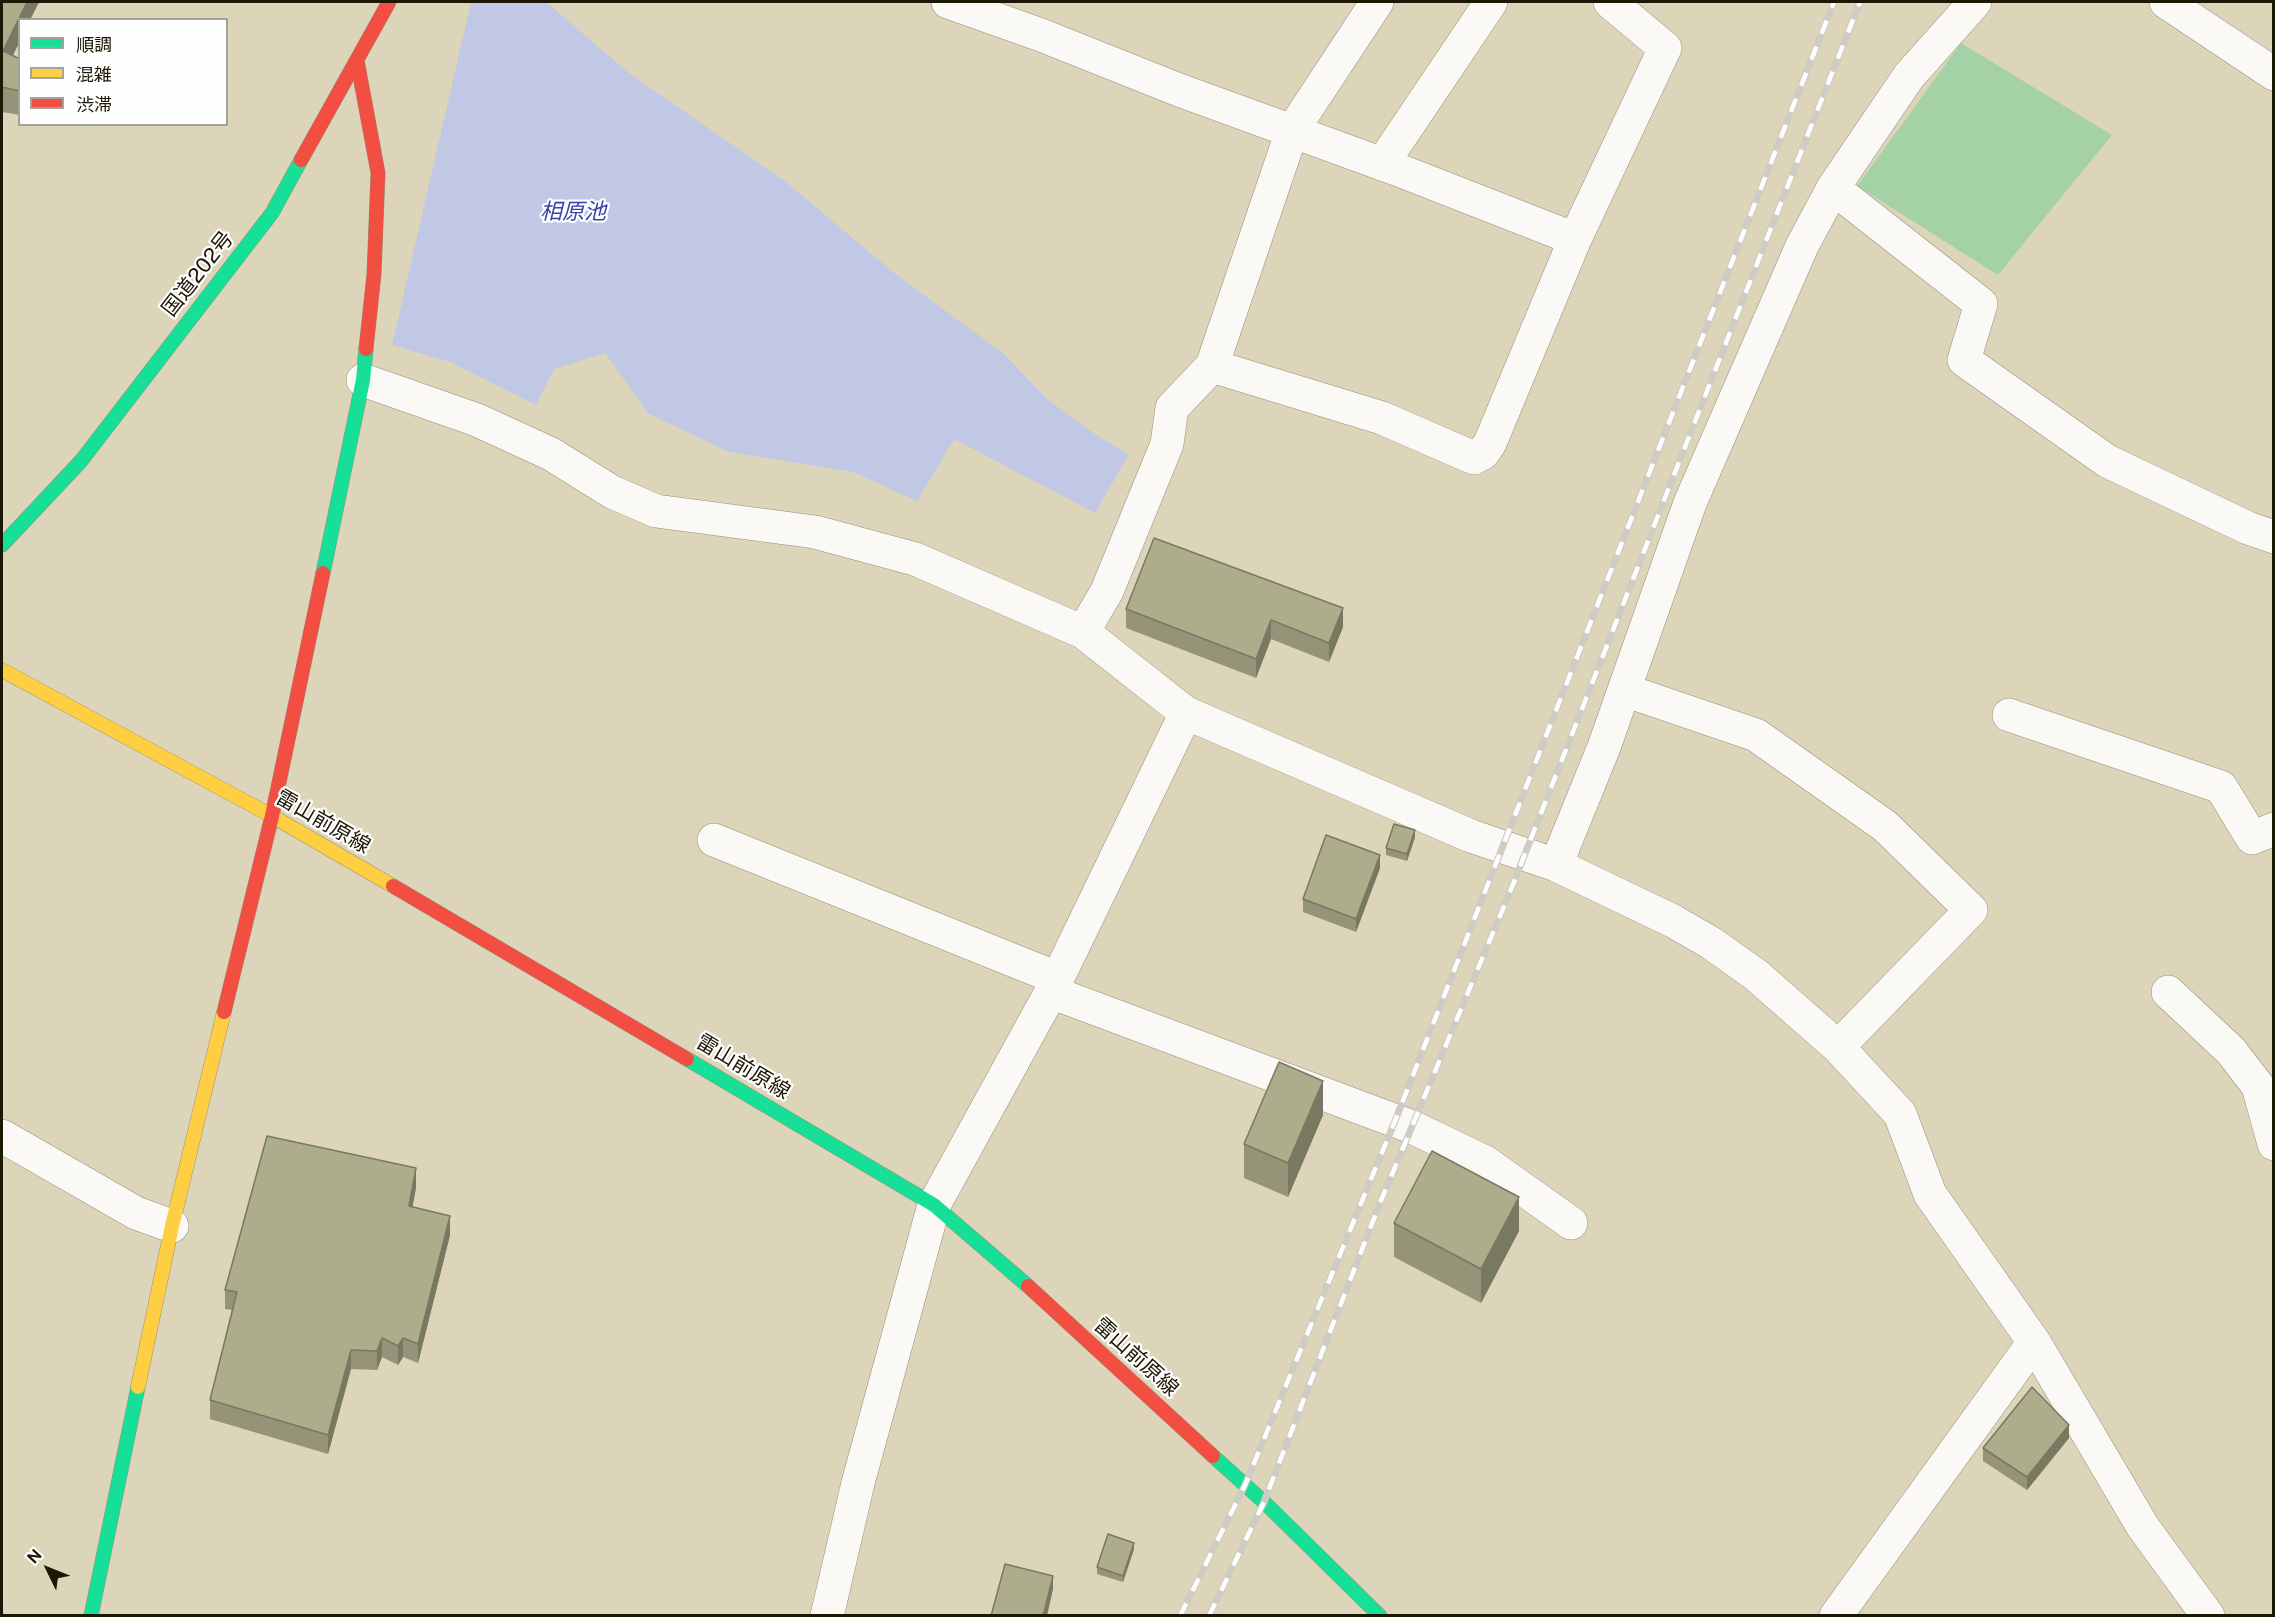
<!DOCTYPE html>
<html>
<head>
<meta charset="utf-8">
<style>
	body { margin:0 }
	#map { position:relative; width:2275px; height:1617px; overflow:hidden; background:#ddd5ba; font-family:"Public Sans","Noto Sans JP",sans-serif }
	canvas { display:block }
	.frame { position:absolute; inset:0; border:3px solid #1d1805; pointer-events:none }
	.legend { position:absolute; left:18px; top:18px; width:210px; height:108px; box-sizing:border-box; background:#fefefe; border:2px solid #a4a29a; margin:0; padding:8px 10px; list-style:none; font-size:18px; color:#1d1805 }
	.legend li { display:flex; align-items:center; gap:12px; height:30px }
	.legend b { width:30px; border:2px solid #a4a29a }
	.north { position:absolute; left:18px; top:1539px; width:60px; height:60px; -webkit-text-stroke:4px #fefefe; paint-order:stroke; rotate:313deg; font-size:16px; font-weight:700; line-height:24px; text-align:center; color:#1d1805 }
	.north::after { content:''; display:block; margin:auto; width:21px; height:27px; background:#1d1805; clip-path:polygon(50% 0,100% 100%,50% 72%,0 100%) }
</style>
</head>
<body>
<div id="map">
<canvas width="2275" height="1617"></canvas>
<div class="frame"></div>
<ul class="legend">
<li><b style="height:8px;background:#16e098"></b>順調</li>
<li><b style="height:8px;background:#ffcf43"></b>混雑</li>
<li><b style="height:8px;background:#f24e42"></b>渋滞</li>
</ul>
<div class="north">N</div>
</div>
<script>
const ctx = document.querySelector('canvas').getContext('2d');
ctx.lineJoin = 'round';
function paint(path, color) { ctx.fillStyle = color; ctx.fill(path, 'evenodd'); }
function stroke(path, color, width, dash) { ctx.strokeStyle = color; ctx.lineWidth = width; ctx.lineCap = dash ? 'butt' : 'round'; ctx.setLineDash(dash || []); ctx.stroke(path); }
function write(font, color, halo, rows, align = 'center') {
  ctx.font = font + ' "Public Sans","Noto Sans JP",sans-serif'; ctx.lineWidth = 4.5; ctx.setLineDash([]); ctx.textBaseline = 'middle'; ctx.strokeStyle = halo; ctx.fillStyle = color; for (const [text, x, y, turn = 0] of rows) {
    ctx.save(); ctx.translate(x, y); ctx.rotate((+turn || 0) * Math.PI / 180); ctx.textAlign = isNaN(turn) ? turn : align; if (halo) ctx.strokeText(text, 0, 0); ctx.fillText(text, 0, 0); ctx.restore();
  }
}
paint(new Path2D(`
	M1961,43L2112,135L1998,275L1857,186Z`), '#a4d2a6');
paint(new Path2D(`
	M471,2H546L629,73L786,182L893,272L1005,355L1048,400L1098,436L1129,454L1095,513L954,439L917,501L853,472L729,452L649,414L605,353L554,369L536,405L450,362L392,345Z`), '#c1c8e6');
const street = new Path2D(`
	M948,2L1041,35L1179,90L1396,169L1575,239L1490,443L1483,453L1474,458L1382,418L1212,366L1172,408L1167,444L1107,591L1083,632
	M2166,2L2274,74
	M1382,164L1491,2
	M1833,188L1981,304L1964,360L2107,461L2248,528L2274,537
	M1575,239L1665,48L1610,2
	M1212,366L1292,131L1377,2
	M363,380L477,420L551,454L612,492L656,511L815,532L915,559L1083,632L1186,713L1471,836L1556,865L1673,921L1711,943L1756,975L1838,1047L1900,1114L1930,1194L2034,1342L2143,1527L2208,1616
	M1624,690L1756,735L1885,826L1971,910L1838,1047
	M2009,715L2221,787L2252,838L2274,829
	M714,840L1057,978
	M1556,865L1604,747L1690,503L1802,246L1833,188L1909,76L1975,2
	M1051,992L1412,1127L1485,1162L1571,1223
	M2168,992L2231,1051L2258,1086L2274,1144
	M2,1136L136,1213L172,1226
	M827,1616L858,1483L934,1205L1051,992L1186,713
	M1836,1616L2034,1342`);
const fast = new Path2D(`
	M2,545L81,461L272,213L301,160
	M323,573L363,380L366,349
	M687,1059L934,1205L1028,1286
	M1213,1456L1264,1502L1380,1616
	M91,1616L138,1387`);
const slow = new Path2D(`
	M2,670L272,816L393,886
	M138,1387L172,1226L224,1012`);
const jam = new Path2D(`
	M357,60L378,173L374,274L366,349
	M301,160L389,2
	M393,886L687,1059
	M224,1012L272,816L323,573
	M1028,1286L1213,1456`);
stroke(street, '#968f7a', 34);
stroke(fast, '#968f7a', 15);
stroke(slow, '#968f7a', 15);
stroke(jam, '#968f7a', 15);
stroke(street, '#faf9f5', 33);
stroke(fast, '#16e098', 14);
stroke(slow, '#ffcf43', 14);
stroke(jam, '#f24e42', 14);
const rail = new Path2D(`
	M1180,1616L1245,1485L1395,1121L1834,2
	M1209,1616L1264,1502L1380,1203L1510,892L1860,2`);
stroke(rail, '#ceccc3', 7);
stroke(rail, '#fefefe', 4.5, [14]);
paint(new Path2D(`
	M2,2H39L30,20H20V41L12,56L20,59V115L2,112Z
	M1154,538L1343,627L1329,662L1271,639L1256,678L1126,628V609Z
	M1415,837L1407,861L1386,855V848Z
	M1380,868L1356,932L1303,912V899Z
	M1323,1115L1288,1197L1244,1178V1144Z
	M416,1188L412,1207L450,1235L418,1363L403,1357L398,1365L382,1357L377,1370L351,1369L328,1454L210,1419V1400L232,1310L225,1309V1290Z
	M1394,1223L1519,1231L1481,1303L1394,1257Z
	M2069,1438L2027,1490L1983,1461V1448Z
	M1134,1549L1123,1582L1097,1574V1567Z`), '#959478');
paint(new Path2D(`
	M27,2H39L30,20H20V41L3,76V51Z
	M1343,608V627L1329,662V643Z
	M1271,620V639L1256,678V659Z
	M1415,830V837L1407,861V854Z
	M1380,855V868L1356,932V919Z
	M1323,1081V1115L1288,1197V1163Z
	M416,1168V1188L409,1225V1206Z
	M1519,1197V1231L1481,1303V1269Z
	M450,1216V1235L418,1363V1344Z
	M382,1338V1357L377,1370V1351Z
	M403,1338V1357L398,1365V1346Z
	M351,1350V1369L328,1454V1435Z
	M2069,1425V1438L2027,1490V1477Z
	M1134,1543V1549L1123,1582V1576Z
	M1053,1576V1589L1047,1616H1043Z`), '#797861');
const building = new Path2D(`
	M2,2H27L3,51L20,59V91L2,87Z
	M1154,538L1343,608L1329,643L1271,620L1256,659L1126,609Z
	M1394,824L1415,830L1407,854L1386,848Z
	M1326,835L1380,855L1356,919L1303,899Z
	M1279,1062L1323,1081L1288,1163L1244,1144Z
	M267,1136L416,1168L409,1206L450,1216L418,1344L403,1338L398,1346L382,1338L377,1351L351,1350L328,1435L210,1400L237,1292L225,1290Z
	M1432,1151L1519,1197L1481,1269L1394,1223Z
	M2032,1387L2069,1425L2027,1477L1983,1448Z
	M1108,1534L1134,1543L1123,1576L1097,1567Z
	M1005,1564L1053,1576L1043,1616H991Z`);
paint(building, '#adac8b');
stroke(building, '#797861', 1.5);
write('21px', '#1d1805', '#fefefe', [
	["国道202号",198,274,-52],
	["雷山前原線",323,822,30],
	["雷山前原線",743,1067,31],
	["雷山前原線",1136,1357,42]
]);
write('italic 22px', '#3a41a8', '#fefefe', [
	["相原池",573,212]
]);
</script>
</body>
</html>
